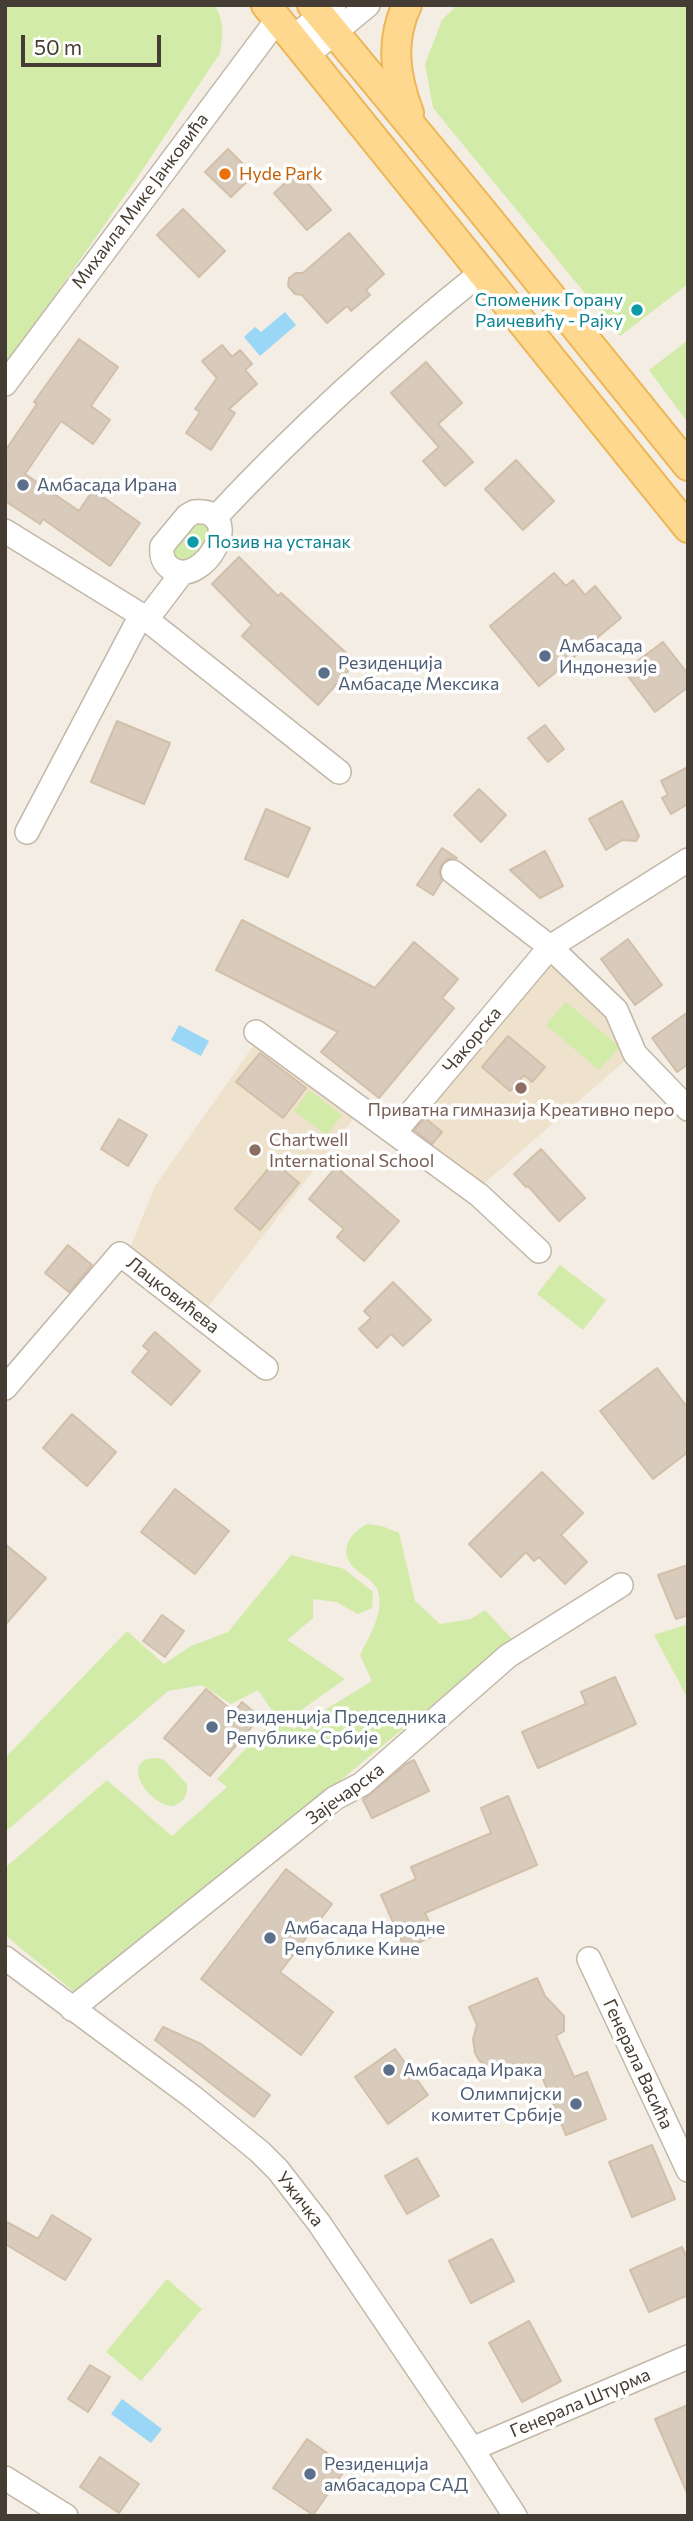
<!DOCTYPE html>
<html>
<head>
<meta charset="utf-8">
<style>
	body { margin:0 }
	#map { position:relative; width:693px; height:2521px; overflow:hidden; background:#f3ede3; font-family:Commissioner,sans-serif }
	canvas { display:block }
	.frame { position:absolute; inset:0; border:7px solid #453d33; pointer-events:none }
	.scale { position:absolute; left:21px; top:35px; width:140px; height:32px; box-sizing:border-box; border:4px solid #453d33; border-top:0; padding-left:9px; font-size:21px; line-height:24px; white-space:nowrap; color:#453d33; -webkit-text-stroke:5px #fff; paint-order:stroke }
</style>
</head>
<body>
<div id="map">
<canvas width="693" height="2521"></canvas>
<div class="frame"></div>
<div class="scale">50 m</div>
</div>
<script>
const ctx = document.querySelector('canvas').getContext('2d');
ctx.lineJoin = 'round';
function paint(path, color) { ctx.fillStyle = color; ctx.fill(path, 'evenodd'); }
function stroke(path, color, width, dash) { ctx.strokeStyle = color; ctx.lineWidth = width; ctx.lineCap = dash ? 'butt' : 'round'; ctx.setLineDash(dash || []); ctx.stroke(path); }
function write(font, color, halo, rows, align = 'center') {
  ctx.font = font + ' Commissioner,sans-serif'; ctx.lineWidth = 7; ctx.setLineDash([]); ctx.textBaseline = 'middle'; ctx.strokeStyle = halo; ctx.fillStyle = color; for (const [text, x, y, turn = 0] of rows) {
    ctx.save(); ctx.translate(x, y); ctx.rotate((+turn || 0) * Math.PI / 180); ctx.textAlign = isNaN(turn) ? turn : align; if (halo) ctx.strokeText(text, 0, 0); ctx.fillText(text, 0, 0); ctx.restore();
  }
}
paint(new Path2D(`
	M548,963L603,1005L628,1058L480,1187L413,1130Z
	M256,1042L357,1114L205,1311L130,1248L155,1186Z`), '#eee2cc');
paint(new Path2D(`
	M5,5H214C225,20 223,35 220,53L137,178L5,367Z
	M457,5H688V284L620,336L433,108L425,64L442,20Z
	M688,340V423L649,370Z
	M199,523L209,525V540L190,560L187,562L177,559L174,549Z
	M566,1002L620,1047L599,1070L546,1025Z
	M309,1090L342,1115L327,1135L294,1111Z
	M560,1265L606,1300L583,1330L537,1294Z
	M367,1524L382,1526L399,1533L415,1601L440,1624L471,1619L485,1610L513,1640L366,1759L210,1890L79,1996L5,1935V1868L107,1780L172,1836L227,1787L217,1779L273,1720L294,1729L372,1681L360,1655C369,1637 386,1610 377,1589C372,1578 361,1576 353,1567C338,1550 351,1532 367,1524Z
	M291,1555L344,1569L373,1592L372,1608L358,1614L336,1602L313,1599V1618L287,1640L345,1679L290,1718L273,1712L258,1690L231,1704L202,1685L168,1691L5,1832V1758L127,1631L164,1664L191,1646L228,1632Z
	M688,1624V1699L654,1635Z
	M158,1758L164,1760L187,1784C188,1795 184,1802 173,1806C148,1806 117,1757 158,1758Z
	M167,2279L202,2309L141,2381L106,2352Z`), '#d2eba8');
paint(new Path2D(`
	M285,312L296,325L260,356L244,337L255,327L261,332Z
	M179,1025L209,1041L201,1056L171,1040Z
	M122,2399L162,2429L151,2443L111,2414Z`), '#9ad6f6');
const building = new Path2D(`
	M228,149L254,175L231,197L205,172Z
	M298,172L331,210L307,230L274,193Z
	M183,209L225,251L199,277L157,235Z
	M349,233L384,274L366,290L370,295L351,311L347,306L327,323L302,295L295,294L288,286L289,278L296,273H303Z
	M79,339L118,367L91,406L110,420L93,444L61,421L25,474L79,511L93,490L140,523L110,566L43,519L40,524L5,501V451L37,404L34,402Z
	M222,345L232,357L240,350L252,364L245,370L257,384L229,409L235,413L211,450L186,433L200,412L195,409L217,378L202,361Z
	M426,362L462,403L438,424L473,462L445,486L423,461L439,447L391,393Z
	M516,460L554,501L523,530L485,489Z
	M239,557L278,596L281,593L356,662L318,705L242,636L252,625L212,584Z
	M554,573L566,586L573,580L585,595L595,586L621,618L539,686L490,626Z
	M663,642L688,674V687L655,712L624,671Z
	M117,721L170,743L144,804L91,782Z
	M545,725L564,749L548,762L528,738Z
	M688,767V804L671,814L662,798L668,795L661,781Z
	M479,789L506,815L481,842L454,815Z
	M622,801L639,836L636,841L622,840L606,850L589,819Z
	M266,809L310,828L288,877L245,859Z
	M442,848L457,858L448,859L442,864L439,871L442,881L433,895L417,885Z
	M545,851L563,886L540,898L510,870Z
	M242,920L375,988L414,942L458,979L442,998L454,1008L379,1098L321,1052L338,1032L216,970Z
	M628,939L662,985L635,1005L601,959Z
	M688,1012V1064L677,1072L652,1038Z
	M508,1036L545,1067L532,1082L524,1075L510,1091L482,1067Z
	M260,1053L306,1088L283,1118L236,1082Z
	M425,1118L442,1132L432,1144L414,1130Z
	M119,1119L147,1135L128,1166L101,1149Z
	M541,1149L585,1198L559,1221L528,1186L526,1187L514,1174Z
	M274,1162L299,1183L260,1230L235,1209Z
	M336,1167L399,1221L364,1261L337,1237L344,1229L309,1199Z
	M68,1245L92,1265L69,1292L45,1273Z
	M393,1282L431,1320L403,1346L391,1334L377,1348L359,1329L371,1318L364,1311Z
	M155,1332L200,1371L171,1405L132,1372L149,1351L143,1346Z
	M657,1368L688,1408V1452L653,1479L600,1411Z
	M72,1414L116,1452L87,1486L43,1448Z
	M542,1472L583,1513L561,1535L587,1562L565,1584L539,1557L534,1561L526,1552L501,1577L469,1544Z
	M175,1489L229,1531L195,1574L141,1532Z
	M5,1544L46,1578L5,1625Z
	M688,1565V1615L676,1619L658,1575Z
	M162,1615L184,1631L165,1657L143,1641Z
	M615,1677L636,1724L538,1768L522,1732L586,1704L581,1692Z
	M206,1689L234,1712L242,1702L260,1717L210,1776L164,1738Z
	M414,1760L429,1791L372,1818L363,1800L406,1764Z
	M508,1796L537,1865L425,1913L435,1935L405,1949L381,1895L416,1879L411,1867L491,1833L481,1808Z
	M286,1869L332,1904L280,1972L333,2012L301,2055L201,1979Z
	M537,1978L545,1996L564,2016V2031L556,2036L574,2077L587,2072L606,2119L566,2135L538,2067L504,2081L499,2069L486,2067L479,2060L475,2053L473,2039L477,2025L469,2007Z
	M163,2027L201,2044L270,2095L254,2117L155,2040Z
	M395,2049L428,2095L388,2124L355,2077Z
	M652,2145L675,2199L632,2217L609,2162Z
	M417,2158L439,2196L407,2214L385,2176Z
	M52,2215L91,2239L65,2280L5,2244V2221L38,2239Z
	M492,2239L514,2281L471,2303L449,2261Z
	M682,2247L688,2260V2295L649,2312L630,2270Z
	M529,2321L561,2381L522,2402L489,2343Z
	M90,2365L110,2377L88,2412L68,2399Z
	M688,2405V2495L655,2419Z
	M307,2439L347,2467L313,2515L273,2488Z
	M100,2457L139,2484L119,2513L80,2487Z`);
paint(building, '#d9cbbb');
stroke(building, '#d1bfaa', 2);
const minor = new Path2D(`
	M292,38L334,5
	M306,56L368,5
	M5,384L277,20
	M194,512C250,508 203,589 172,569C163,564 161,555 162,546L187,516Z
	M215,518C298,429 387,348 482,272
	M5,531L141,615L339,772
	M147,619L182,573
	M27,832L141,615
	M453,872L550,947L616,1010L635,1054L688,1109
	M256,1032L479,1195L539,1251
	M394,1133L550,947L688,860
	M5,1388L120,1254L266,1368
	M5,1958L194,2098L260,2152L278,2170L319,2223L472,2449L515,2516
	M589,1959L688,2170
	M72,2009L335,1798L362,1784L508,1656L621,1585
	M472,2449L688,2357
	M5,2478L66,2516`);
const major = new Path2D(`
	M266,5L688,528
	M312,5L482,211L688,466
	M407,5C390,41 395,76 409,113`);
stroke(minor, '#c2b7a8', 26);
stroke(major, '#edb657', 32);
stroke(minor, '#fff', 23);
stroke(major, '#ffd890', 28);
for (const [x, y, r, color] of [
	[225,174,7,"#e8710a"],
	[637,310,7,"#0f9aa8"],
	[23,485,7,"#5c6f8a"],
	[193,542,7,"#0f9aa8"],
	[545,656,7,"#5c6f8a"],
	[324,673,7,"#5c6f8a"],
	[521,1088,7,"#8d6e63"],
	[255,1150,7,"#8d6e63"],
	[212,1727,7,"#5c6f8a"],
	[270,1938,7,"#5c6f8a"],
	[389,2070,7,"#5c6f8a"],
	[576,2104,7,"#5c6f8a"],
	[310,2474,7,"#5c6f8a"]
]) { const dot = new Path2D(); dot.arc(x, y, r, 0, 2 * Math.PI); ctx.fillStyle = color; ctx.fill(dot); stroke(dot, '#fff', 2.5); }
write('18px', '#c56008', '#fff', [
	["Hyde Park",239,174]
], 'left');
write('18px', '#453d33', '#fff', [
	["Михаила Мике Јанковића",140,201,-53],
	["Чакорска",472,1040,-50],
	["Лацковићева",173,1295,38],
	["Зајечарска",345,1794,-36],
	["Генерала Васића",638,2064,65],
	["Ужичка",300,2199,52],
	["Генерала Штурма",580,2403,-23]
]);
write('18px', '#0d838f', '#fff', [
	["Споменик Горану",623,300],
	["Раичевићу - Рајку",623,321],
	["Позив на устанак",207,542,"left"]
], 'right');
write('18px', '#4e5e75', '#fff', [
	["Амбасада Ирана",37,485],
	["Амбасада",559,646],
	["Индонезије",559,667],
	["Резиденција",338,663],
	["Амбасаде Мексика",338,684],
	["Резиденција Председника",226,1717],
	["Републике Србије",226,1738],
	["Амбасада Народне",284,1928],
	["Републике Кине",284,1949],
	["Амбасада Ирака",403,2070],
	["Олимпијски",562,2094,"right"],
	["комитет Србије",562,2115,"right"],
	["Резиденција",324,2464],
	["амбасадора САД",324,2485]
], 'left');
write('18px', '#785e54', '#fff', [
	["Приватна гимназија Креативно перо",521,1110],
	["Chartwell",269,1140,"left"],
	["International School",269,1161,"left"]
]);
</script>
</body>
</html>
